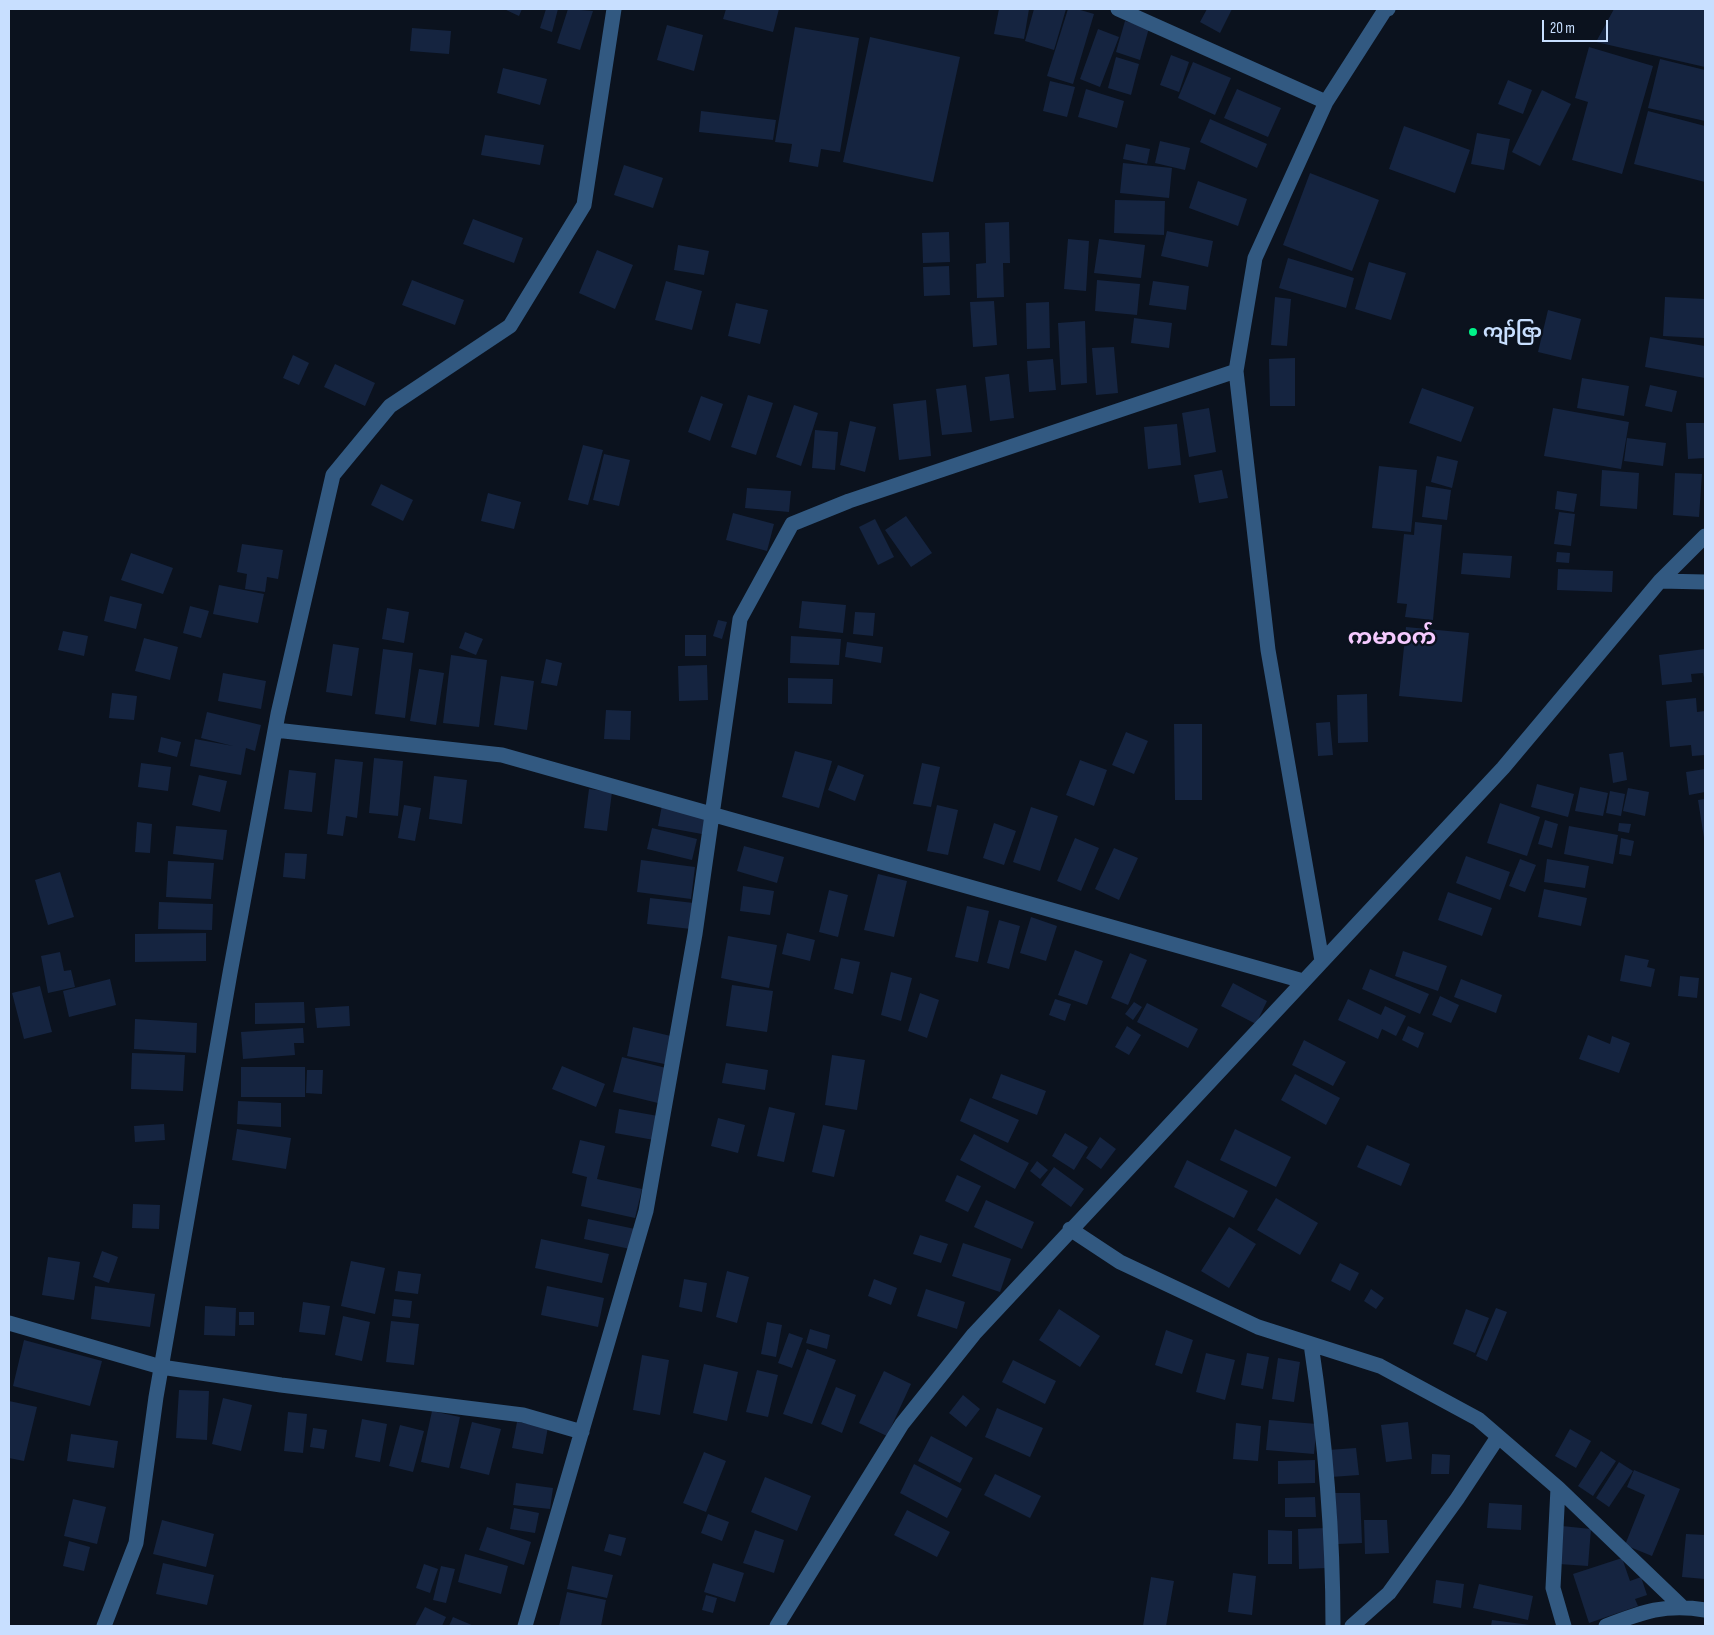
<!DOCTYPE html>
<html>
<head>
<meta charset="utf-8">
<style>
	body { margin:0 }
	#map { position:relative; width:1714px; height:1635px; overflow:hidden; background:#0b121e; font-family:"Sofia Sans Condensed",sans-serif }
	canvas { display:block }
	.frame { position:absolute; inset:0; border:10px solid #c8dfff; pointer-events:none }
	.scale { position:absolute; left:1542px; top:20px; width:66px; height:22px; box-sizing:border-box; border:2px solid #c8dfff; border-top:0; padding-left:6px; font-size:15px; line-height:18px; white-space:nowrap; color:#c8dfff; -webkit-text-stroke:4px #0b121e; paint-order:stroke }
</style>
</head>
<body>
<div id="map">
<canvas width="1714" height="1635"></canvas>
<div class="frame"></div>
<div class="scale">20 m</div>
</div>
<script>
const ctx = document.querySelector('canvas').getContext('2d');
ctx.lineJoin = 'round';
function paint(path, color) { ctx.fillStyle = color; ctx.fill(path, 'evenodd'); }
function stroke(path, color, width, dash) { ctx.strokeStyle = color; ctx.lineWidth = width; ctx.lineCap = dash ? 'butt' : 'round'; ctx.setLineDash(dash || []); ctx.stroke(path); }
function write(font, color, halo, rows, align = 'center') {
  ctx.font = font + ' "Sofia Sans Condensed","Noto Sans Myanmar",sans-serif'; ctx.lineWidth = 4.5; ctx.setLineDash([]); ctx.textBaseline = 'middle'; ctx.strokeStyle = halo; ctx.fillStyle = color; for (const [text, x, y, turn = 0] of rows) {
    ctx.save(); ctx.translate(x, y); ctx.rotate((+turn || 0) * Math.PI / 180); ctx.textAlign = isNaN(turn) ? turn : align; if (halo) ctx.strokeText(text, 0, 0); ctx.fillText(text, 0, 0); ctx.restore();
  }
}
paint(new Path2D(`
	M504,9H522L519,16Z
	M546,9H558L552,32L540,28Z
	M568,9L593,11L580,50L557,43Z
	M726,9H779L773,32L723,19Z
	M999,9H1029L1024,39L994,34Z
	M1034,9H1066L1054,50L1025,41Z
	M1068,9H1077L1094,14L1073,84L1047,76Z
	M1207,9H1232L1220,33L1200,22Z
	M1614,9H1705V67L1596,42Z
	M1125,21L1149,28L1140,60L1116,52Z
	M667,25L703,35L694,71L657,60Z
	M795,27L859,38L840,152L821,149L818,167L789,162L792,144L775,142Z
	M412,28L451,31L449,54L410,51Z
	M1098,29L1119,37L1100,87L1080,79Z
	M870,37L960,57L933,182L843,162Z
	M1589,47L1653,66L1622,174L1572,160L1588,102L1575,98Z
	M1171,55L1189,62L1179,92L1160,85Z
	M1116,57L1139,64L1131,95L1108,88Z
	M1660,59L1705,70V121L1648,108Z
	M1193,62L1231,78L1215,115L1178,98Z
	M503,68L547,79L540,105L497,93Z
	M1508,80L1532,90L1523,114L1498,104Z
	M1050,81L1075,87L1067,117L1043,111Z
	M1086,89L1124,101L1117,128L1078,117Z
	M1237,89L1281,108L1268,137L1224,118Z
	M1542,90L1571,104L1540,166L1512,152Z
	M701,111L776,120L773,140L699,132Z
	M1648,111L1705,126V182L1634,164Z
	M1210,119L1267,144L1257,168L1200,142Z
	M1404,126L1470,150L1455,193L1389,169Z
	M1477,133L1510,139L1504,170L1471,164Z
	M485,135L544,145L540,165L481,155Z
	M1160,141L1190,148L1185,170L1155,163Z
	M1126,144L1150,149L1147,164L1123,159Z
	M1123,163L1172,168L1169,198L1120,193Z
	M624,165L663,178L653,208L614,195Z
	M1310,173L1379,200L1352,271L1283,245Z
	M1198,181L1247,199L1238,226L1189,208Z
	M1115,200L1165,201L1164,235L1114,233Z
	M473,219L523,238L514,263L463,244Z
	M1009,222L1010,263H1003L1004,297L977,298L976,264L986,263L985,223Z
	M1167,231L1213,241L1208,267L1161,256Z
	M949,232L950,262L923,263L922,233Z
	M1068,239L1089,241L1086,291L1064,289Z
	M1099,239L1145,245L1141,278L1094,273Z
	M678,245L709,251L704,275L674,270Z
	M597,250L633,265L615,309L579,293Z
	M1288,258L1354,278L1346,308L1279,288Z
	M1369,262L1406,273L1391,320L1355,309Z
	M949,266L950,295L924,296L923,267Z
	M412,280L464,300L455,325L402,305Z
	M1097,280L1140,284L1137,315L1095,311Z
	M666,281L702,291L692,330L655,320Z
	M1153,281L1189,286L1186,310L1149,305Z
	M1275,297L1291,299L1287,346L1271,345Z
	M1665,297L1705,299V338L1663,336Z
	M994,301L997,345L973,347L970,302Z
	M1049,302L1050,348L1027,349L1026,303Z
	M736,303L768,310L760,344L728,336Z
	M1548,310L1581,319L1571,360L1538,352Z
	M1134,318L1172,323L1169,348L1131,343Z
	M1085,321L1087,383L1061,385L1058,323Z
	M1650,337L1705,346V378L1645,367Z
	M1114,347L1118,393L1096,395L1092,348Z
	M293,355L309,363L299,385L283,378Z
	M1295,358V406H1270L1269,359Z
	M1053,359L1056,390L1029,392L1027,361Z
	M335,364L375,383L365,406L324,387Z
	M1009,374L1014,418L990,421L985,377Z
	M1582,378L1629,386L1624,416L1577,408Z
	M966,385L972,432L942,435L936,389Z
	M1650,385L1677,391L1672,412L1645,406Z
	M1422,388L1474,407L1461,442L1409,423Z
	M748,395L773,403L756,455L731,447Z
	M701,396L723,404L710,441L688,432Z
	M926,400L931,456L899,460L893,404Z
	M794,405L818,413L801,466L776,457Z
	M1209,408L1216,452L1189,457L1182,413Z
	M1553,408L1629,422L1621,469L1544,456Z
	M850,421L876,427L865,472L840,465Z
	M1686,423H1705V458L1688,459Z
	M1177,424L1181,465L1148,469L1144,427Z
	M815,430L838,432L835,470L812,468Z
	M1627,438L1666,443L1663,466L1624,461Z
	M583,445L603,450L588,505L568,500Z
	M604,454L630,460L619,506L593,500Z
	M1437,456L1458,461L1452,488L1431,482Z
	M1379,466L1417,470L1411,532L1372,528Z
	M1222,470L1228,498L1199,503L1194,475Z
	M1602,470L1639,473L1637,509L1600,506Z
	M1675,473L1702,474L1699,517L1673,515Z
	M381,484L413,500L403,521L371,505Z
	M1426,486L1451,490L1447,520L1422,517Z
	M747,488L791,491L789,512L745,508Z
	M1557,491L1577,494L1574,512L1555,509Z
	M488,493L521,502L514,529L481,521Z
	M1559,512L1575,514L1571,546L1554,544Z
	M733,513L774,524L767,551L726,540Z
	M906,516L932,553L911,567L885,530Z
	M875,519L894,557L878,565L859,527Z
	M1415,522L1442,525L1433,620L1405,617L1407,604L1397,603L1404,534L1414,535Z
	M242,544L283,550L278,579L267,577L265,592L245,589L247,574L237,572Z
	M1557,552L1570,553L1569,563L1556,562Z
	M131,553L173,568L163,594L121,580Z
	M1463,553L1512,556L1510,578L1461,574Z
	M1558,569L1613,571L1612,592L1557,590Z
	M219,585L264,594L258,623L213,614Z
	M110,596L142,604L136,629L104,621Z
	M802,601L846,605L843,633L799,628Z
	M190,606L209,611L201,638L183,633Z
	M387,608L409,612L404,643L382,639Z
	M855,612L875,613L873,636L853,634Z
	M718,620L727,622L722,639L713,636Z
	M1406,627L1469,633L1462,702L1399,696Z
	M63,631L88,636L84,656L58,650Z
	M465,632L483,639L476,655L459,648Z
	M685,635H706V656H685Z
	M791,636L841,639L839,665L790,663Z
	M144,638L178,647L170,680L135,671Z
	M847,642L883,647L881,663L845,657Z
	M333,644L359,648L352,696L326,692Z
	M383,649L413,653L405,718L375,714Z
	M1705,649V682L1703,673L1691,674L1692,682L1662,685L1659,655Z
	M451,655L487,660L479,727L443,723Z
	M546,659L562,663L557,686L541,683Z
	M707,665L708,700L679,701L678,666Z
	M419,669L444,673L436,725L410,721Z
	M223,673L266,681L261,709L218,701Z
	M501,676L534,681L527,730L494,725Z
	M788,678L833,679L832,704L788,703Z
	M112,693L137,696L134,720L109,718Z
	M1367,694L1368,742L1338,743L1337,695Z
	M1696,698L1697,712L1705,711V755L1692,756L1691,745L1670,747L1666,701Z
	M606,710L631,711L630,740L604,739Z
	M207,712L261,725L255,751L246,748L241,775L190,766L195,739L233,746L201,738Z
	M1330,722L1333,755L1318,756L1316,723Z
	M1174,724H1202V800H1175Z
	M1126,732L1148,741L1134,774L1112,765Z
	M161,737L181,742L177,757L158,752Z
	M795,751L832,761L819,808L782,797Z
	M1623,752L1627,780L1613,783L1609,754Z
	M374,758L403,761L398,816L369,813Z
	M335,759L363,762L357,818L346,816L343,836L327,834Z
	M1080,760L1107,770L1094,806L1066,795Z
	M141,763L171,767L168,791L138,787Z
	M922,763L940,767L931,807L913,804Z
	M838,765L864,775L855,801L828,790Z
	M1705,769V792L1689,795L1686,772Z
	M289,770L316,773L312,812L284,809Z
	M199,775L227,781L220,812L192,805Z
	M434,776L467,780L462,824L429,819Z
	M1537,784L1574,794L1568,817L1531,807Z
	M1580,787L1608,793L1603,816L1575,811Z
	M1628,788L1649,792L1645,816L1623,811Z
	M589,789L612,792L607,831L584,828Z
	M1610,791L1625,794L1621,816L1606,813Z
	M1705,799V838H1704L1698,800Z
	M663,800L707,809L702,834L658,826Z
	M1500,803L1540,817L1527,856L1487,843Z
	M404,805L421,808L415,841L398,838Z
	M937,805L958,810L948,855L927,851Z
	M1031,807L1058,816L1040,871L1013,862Z
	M1545,820L1558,824L1552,848L1538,844Z
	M137,822L152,824L150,853L135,852Z
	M994,823L1016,831L1004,865L983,858Z
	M1619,823L1631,824L1629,833L1618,831Z
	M176,826L227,830L223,860L173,854Z
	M1569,826L1618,835L1613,864L1564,854Z
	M652,828L697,839L692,860L647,849Z
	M1075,838L1099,848L1081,891L1057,881Z
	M1621,838L1634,841L1631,856L1619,854Z
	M744,846L784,857L777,883L737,871Z
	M1114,848L1138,858L1119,900L1095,889Z
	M285,853L307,854L305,879L283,877Z
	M1466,856L1510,872L1500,900L1456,883Z
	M1520,859L1536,865L1525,892L1509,886Z
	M1547,859L1589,866L1585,888L1544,882Z
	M641,860L695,867L691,899L637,892Z
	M168,861L214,863L211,899L166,897Z
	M60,872L74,917L48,925L35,880Z
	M878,874L907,881L894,937L864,930Z
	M743,886L774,891L770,915L740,911Z
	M1544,889L1587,898L1581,926L1538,917Z
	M829,890L848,895L838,937L819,932Z
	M1448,892L1492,908L1482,936L1438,920Z
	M650,898L694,903L691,929L647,924Z
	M159,902L213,904L212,930L158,929Z
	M967,906L989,911L978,962L955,957Z
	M1031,917L1057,926L1046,961L1020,953Z
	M999,920L1020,926L1009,969L987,963Z
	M206,933V961L135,962V934Z
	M787,933L815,940L810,961L782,954Z
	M728,936L777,945L769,988L721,978Z
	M1075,950L1103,961L1087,1005L1058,995Z
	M1403,951L1447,966L1438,991L1395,976Z
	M60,952L64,971L71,970L75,987L48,993L41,956Z
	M1130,953L1147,960L1128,1005L1111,998Z
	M1625,955L1649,960L1647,967L1655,969L1651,987L1620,981Z
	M841,958L860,962L853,994L834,989Z
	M1370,969L1429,994L1420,1014L1362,989Z
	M891,972L912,978L901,1021L881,1015Z
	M1680,976L1699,978L1697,998L1678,996Z
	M110,979L116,1005L69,1017L63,991Z
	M1461,979L1502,995L1496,1013L1454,997Z
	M1233,983L1267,1001L1256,1024L1221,1006Z
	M732,985L773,991L767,1032L726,1026Z
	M40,986L52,1032L24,1039L12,993Z
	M920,993L939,1000L927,1038L908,1031Z
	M1440,996L1459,1005L1451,1023L1432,1015Z
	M1055,999L1071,1004L1065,1021L1049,1015Z
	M1348,999L1381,1015L1385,1006L1406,1016L1396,1036L1382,1029L1378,1039L1338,1020Z
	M304,1002L305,1023L255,1024V1003Z
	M1134,1002L1142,1007L1133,1020L1125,1014Z
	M1147,1003L1198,1029L1188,1048L1137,1022Z
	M349,1006L350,1026L317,1028L315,1008Z
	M135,1019L197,1023L196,1053L134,1049Z
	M1127,1026L1141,1035L1129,1055L1115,1047Z
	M1408,1026L1424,1033L1418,1048L1402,1040Z
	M633,1027L675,1037L669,1065L627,1056Z
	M303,1028L304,1043H294L295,1055L243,1059L241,1032Z
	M1588,1035L1610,1044L1612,1036L1630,1043L1619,1073L1579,1059Z
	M1304,1040L1346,1062L1333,1086L1292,1065Z
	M132,1053L185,1055L183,1091L131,1089Z
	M832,1055L865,1060L857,1110L825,1105Z
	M622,1057L670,1069L662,1104L613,1092Z
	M726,1063L768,1070L765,1090L722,1083Z
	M562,1066L605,1084L596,1107L552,1089Z
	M241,1067H305V1097H241Z
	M307,1070H323L322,1094L306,1093Z
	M1001,1074L1046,1091L1037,1115L992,1098Z
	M1295,1074L1340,1098L1326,1125L1281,1100Z
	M970,1098L1019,1120L1008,1143L960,1121Z
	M238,1101L281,1103V1127L237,1124Z
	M769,1107L795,1113L784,1162L757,1156Z
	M619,1109L658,1116L654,1140L615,1133Z
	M718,1118L745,1125L738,1153L711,1146Z
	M164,1124L165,1140L135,1142L134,1126Z
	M823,1125L845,1130L834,1177L812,1172Z
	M237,1129L291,1138L286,1169L232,1160Z
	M1235,1129L1291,1157L1276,1187L1220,1160Z
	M1065,1133L1088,1147L1074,1170L1052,1156Z
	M974,1134L1029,1163L1015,1189L960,1160Z
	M1100,1137L1116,1149L1101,1169L1086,1158Z
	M580,1140L605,1146L597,1179L642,1189L635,1218L581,1206L587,1177L572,1173Z
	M1367,1145L1410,1164L1401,1186L1357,1167Z
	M1187,1160L1248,1191L1234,1218L1174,1187Z
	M1037,1161L1048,1170L1040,1179L1030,1171Z
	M1054,1167L1084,1189L1071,1207L1041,1185Z
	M957,1175L981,1186L968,1212L945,1201Z
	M1276,1198L1318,1223L1300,1255L1257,1230Z
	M986,1200L1034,1222L1022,1249L974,1227Z
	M133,1204L160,1205L159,1229L132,1228Z
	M588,1219L635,1229L630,1249L584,1239Z
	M1229,1227L1256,1244L1229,1288L1201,1271Z
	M920,1235L948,1244L941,1263L913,1254Z
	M541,1239L609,1254L602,1283L535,1268Z
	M963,1243L1011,1259L1000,1292L952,1276Z
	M102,1251L118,1257L109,1283L93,1277Z
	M48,1257L80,1262L74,1300L42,1295Z
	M351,1261L385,1268L375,1314L341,1306Z
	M1340,1263L1359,1273L1350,1291L1331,1281Z
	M398,1271L421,1274L418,1294L395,1291Z
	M727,1271L749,1277L737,1323L716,1317Z
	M684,1279L707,1283L702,1312L679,1307Z
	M874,1279L897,1288L891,1305L868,1296Z
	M95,1286L155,1294L150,1327L91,1319Z
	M547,1286L604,1298L598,1327L541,1315Z
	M926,1289L965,1302L957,1329L917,1316Z
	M1371,1289L1384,1298L1376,1309L1364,1301Z
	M394,1299L412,1301L410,1318L392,1316Z
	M303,1302L330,1306L325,1335L299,1332Z
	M205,1306L236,1308L235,1336L204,1335Z
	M1496,1308L1507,1312L1487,1361L1476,1356Z
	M1059,1309L1100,1336L1080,1367L1039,1340Z
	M1466,1309L1489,1318L1475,1353L1453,1344Z
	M239,1312H254V1325H239Z
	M343,1316L370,1322L362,1361L335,1355Z
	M391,1321L419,1324L414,1365L386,1362Z
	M767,1322L782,1325L776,1357L761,1354Z
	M810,1329L830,1335L827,1349L806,1343Z
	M1166,1330L1193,1340L1182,1374L1155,1365Z
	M789,1333L803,1338L792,1368L778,1363Z
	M24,1340L102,1361L90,1406L13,1386Z
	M807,1349L836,1360L812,1424L783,1414Z
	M1206,1353L1235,1360L1225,1400L1196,1392Z
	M1247,1353L1269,1357L1263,1389L1241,1385Z
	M642,1355L669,1360L660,1415L633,1410Z
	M1278,1358L1300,1362L1294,1402L1272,1399Z
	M1013,1360L1056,1381L1045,1404L1002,1382Z
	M704,1364L738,1372L727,1421L693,1413Z
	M757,1370L778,1375L768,1417L746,1412Z
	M884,1371L911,1384L887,1436L859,1423Z
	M836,1387L856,1395L842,1433L821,1424Z
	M179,1390L209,1391L207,1440L176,1438Z
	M963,1395L980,1409L966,1427L949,1413Z
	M223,1398L252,1405L241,1451L212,1444Z
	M9,1401L37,1407L24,1461L9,1458Z
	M997,1408L1043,1428L1030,1457L985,1437Z
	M432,1411L460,1417L449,1468L421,1462Z
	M288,1412L307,1414L303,1453L284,1451Z
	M362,1419L387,1424L380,1462L355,1457Z
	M1269,1420L1317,1424L1314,1454L1266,1450Z
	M472,1422L501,1429L489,1475L460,1468Z
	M517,1422L548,1427L543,1454L512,1448Z
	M1408,1422L1412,1459L1386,1462L1381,1425Z
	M1236,1423L1261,1426L1258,1461L1233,1459Z
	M400,1425L424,1431L413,1472L389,1466Z
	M313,1428L327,1430L324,1449L310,1447Z
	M1570,1429L1591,1441L1576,1468L1555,1456Z
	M71,1434L118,1441L114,1468L67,1461Z
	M931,1436L973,1458L960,1483L918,1461Z
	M1356,1448L1359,1475L1331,1477L1328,1450Z
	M1601,1451L1616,1461L1593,1496L1578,1486Z
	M704,1452L726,1461L706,1512L683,1503Z
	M1432,1454L1450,1455L1449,1474H1431Z
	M1315,1460V1483L1278,1484V1461Z
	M1619,1462L1633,1471L1609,1507L1596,1498Z
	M914,1464L962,1489L947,1518L900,1493Z
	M1634,1470L1680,1489L1652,1556L1625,1545L1645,1495L1627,1487Z
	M995,1474L1041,1496L1030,1518L984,1495Z
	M765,1477L811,1496L797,1531L751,1512Z
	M516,1483L553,1488L550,1509L513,1505Z
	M1335,1493H1360L1362,1543L1338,1544Z
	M1315,1497L1316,1517H1285V1498Z
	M73,1499L106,1507L97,1544L64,1536Z
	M1489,1503L1522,1505L1521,1530L1487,1528Z
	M514,1508L539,1513L535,1533L510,1529Z
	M907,1510L950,1532L937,1557L894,1535Z
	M708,1514L729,1522L722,1541L701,1533Z
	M162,1520L214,1534L206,1567L153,1554Z
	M1364,1520H1387L1389,1553L1365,1554Z
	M1562,1526L1591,1529L1588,1566L1559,1564Z
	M487,1527L531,1542L524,1565L479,1550Z
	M1326,1528L1327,1568L1299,1569L1298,1529Z
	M755,1530L784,1540L774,1573L743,1563Z
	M1268,1530L1292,1531V1564H1268Z
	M609,1534L626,1538L621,1556L604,1551Z
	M1686,1534L1705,1535V1579L1682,1577Z
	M69,1541L90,1547L84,1571L63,1566Z
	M465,1554L508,1566L501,1594L458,1582Z
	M1622,1558L1630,1581L1641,1577L1647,1595L1635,1599L1638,1606L1589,1623L1573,1574Z
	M163,1563L214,1575L207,1605L156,1594Z
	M713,1563L744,1573L735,1602L704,1592Z
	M424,1564L438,1569L430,1593L416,1588Z
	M441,1566L455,1569L446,1603L433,1600Z
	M572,1566L613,1575L607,1598L567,1589Z
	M1233,1573L1256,1576L1252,1615L1228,1612Z
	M1151,1577L1174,1581L1166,1626H1143Z
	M1436,1580L1464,1584L1461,1608L1433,1603Z
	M1479,1584L1533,1596L1528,1620L1473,1608Z
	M567,1592L606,1600L601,1626H559Z
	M706,1595L717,1598L713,1613L702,1610Z
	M425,1607L446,1617L442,1626H415Z
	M453,1617L474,1626H449Z
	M1492,1620L1530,1625V1626H1491Z`), '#152440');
stroke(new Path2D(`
	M1118,9L1326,102
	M1660,581L1705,582
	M275,730L502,755L1303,981
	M1322,961L1268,650L1236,371L1255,258L1326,102L1385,10L1388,9
	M1070,1229L1120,1262L1258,1327L1380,1366L1478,1419L1558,1488
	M9,1323L161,1367L281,1385L523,1415L582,1432
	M1311,1344C1325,1437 1333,1532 1333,1626
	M104,1626L136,1543L156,1397L230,973L278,714L333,475L390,406L510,326L584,205L614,9
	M525,1626L646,1211L695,934L740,619L792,524L849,501L1236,371
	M777,1626L902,1424L974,1334L1503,768L1660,581L1705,536
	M1352,1626L1389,1593L1457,1499L1498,1437
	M1564,1626L1553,1588L1558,1488L1681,1606
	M1606,1626C1642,1612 1666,1603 1705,1610`), '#325981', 15);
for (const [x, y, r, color] of [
	[1473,332,5,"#00f389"]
]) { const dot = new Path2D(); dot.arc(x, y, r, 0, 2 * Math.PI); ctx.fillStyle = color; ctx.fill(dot); stroke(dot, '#0b121e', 2); }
write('bold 18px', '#c8dfff', '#0b121e', [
	["ကျာ်ဇြာ",1483,332]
], 'left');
write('bold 22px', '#f6caff', '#0b121e', [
	["ကမာဝက်",1392,638]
]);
</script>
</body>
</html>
